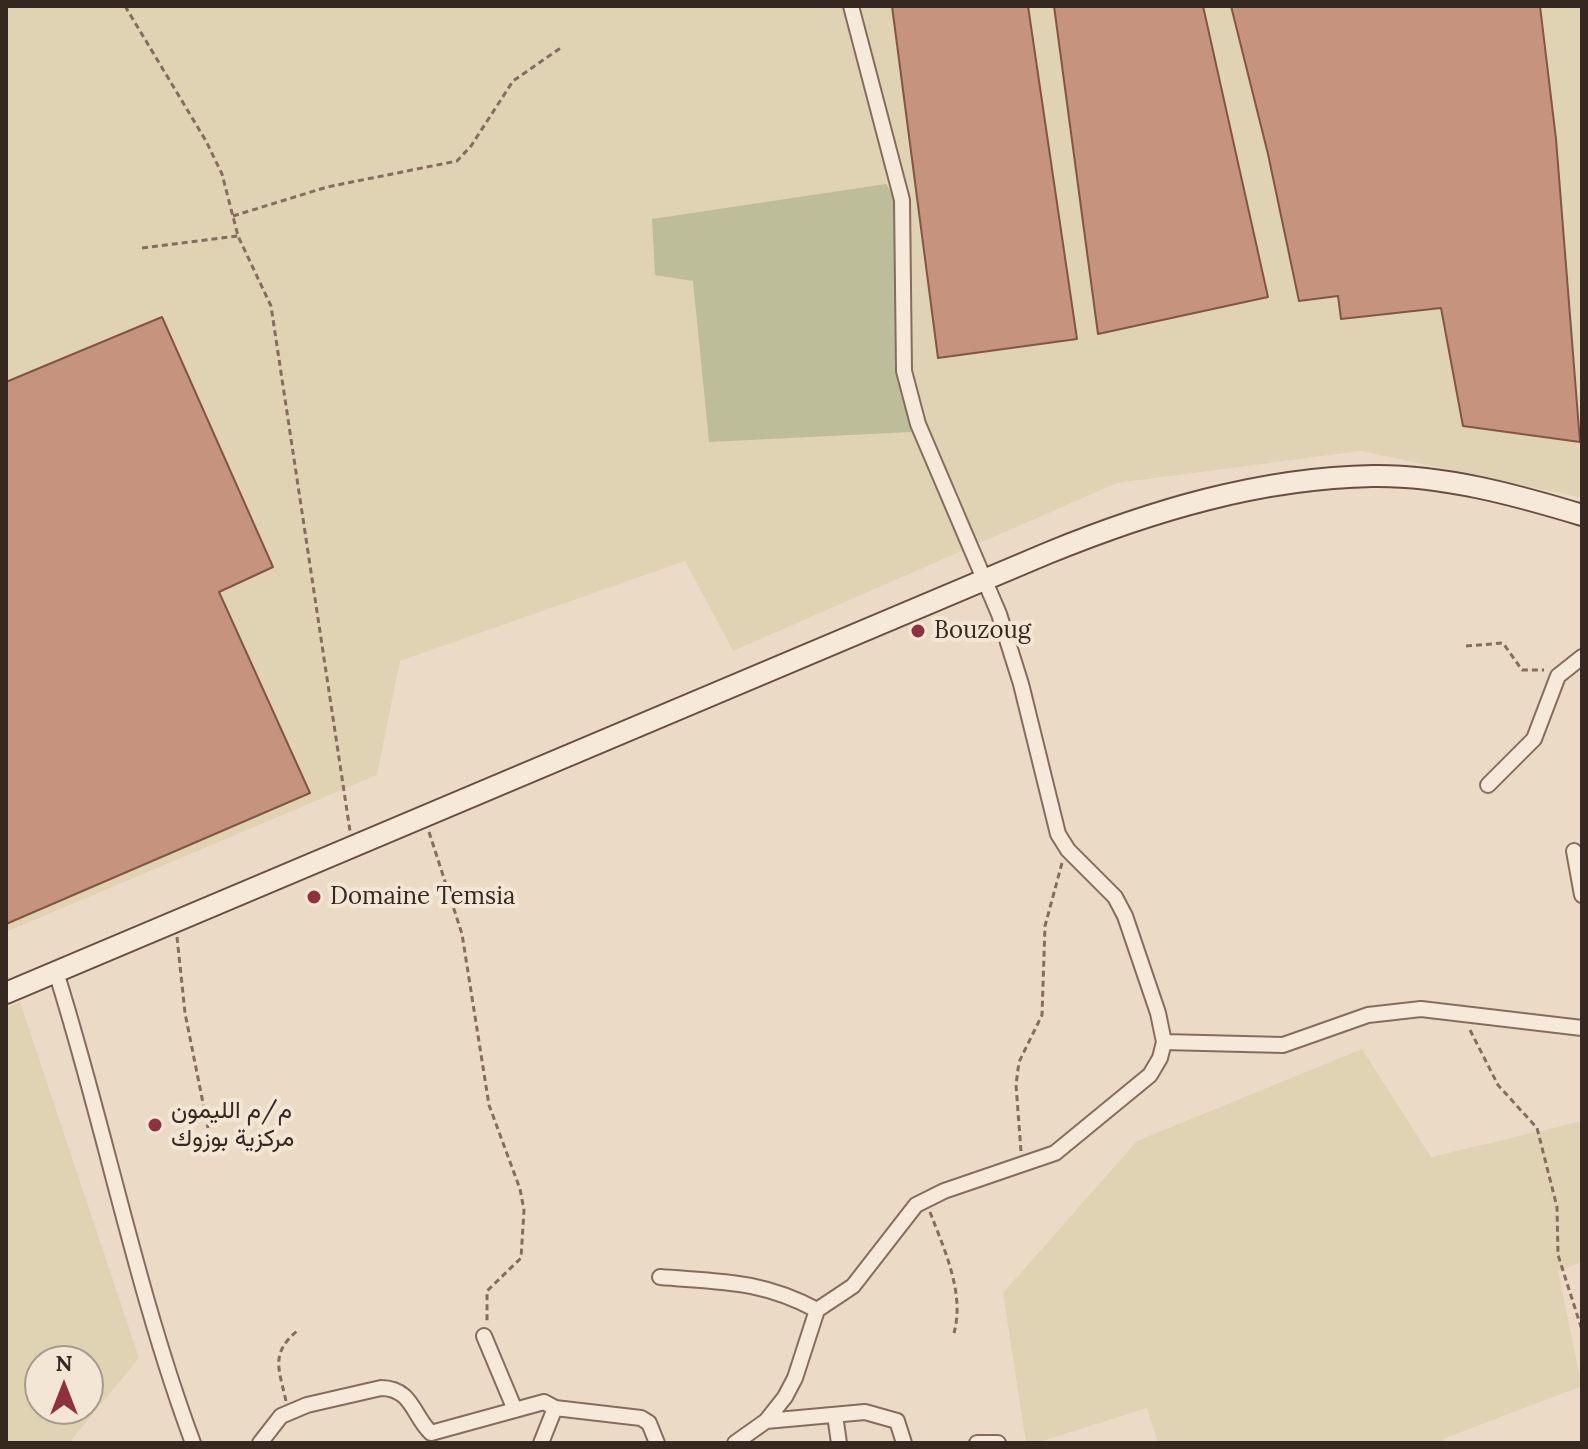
<!DOCTYPE html>
<html>
<head>
<meta charset="utf-8">
<style>
	body { margin:0 }
	#map { position:relative; width:1588px; height:1449px; overflow:hidden; background:#ebdbc6; font-family:Lora,serif }
	canvas { display:block }
	.frame { position:absolute; inset:0; border:8px solid #362820; pointer-events:none }
	.north { position:absolute; left:24px; top:1345px; width:80px; height:80px; box-sizing:border-box; background:#f3e6d5; border:2px solid #a79a8d; border-radius:50%; rotate:0deg; font-size:22px; font-weight:700; line-height:32px; text-align:center; color:#362820 }
	.north::after { content:''; display:block; margin:auto; width:28px; height:36px; background:#90313f; clip-path:polygon(50% 0,100% 100%,50% 72%,0 100%) }
</style>
</head>
<body>
<div id="map">
<canvas width="1588" height="1449"></canvas>
<div class="frame"></div>
<div class="north">N</div>
</div>
<script>
const ctx = document.querySelector('canvas').getContext('2d');
ctx.lineJoin = 'round';
function paint(path, color) { ctx.fillStyle = color; ctx.fill(path, 'evenodd'); }
function stroke(path, color, width, dash) { ctx.strokeStyle = color; ctx.lineWidth = width; ctx.lineCap = dash ? 'butt' : 'round'; ctx.setLineDash(dash || []); ctx.stroke(path); }
function write(font, color, halo, rows, align = 'center') {
  ctx.font = font + ' Lora,Vazirmatn,serif'; ctx.lineWidth = 8; ctx.setLineDash([]); ctx.textBaseline = 'middle'; ctx.strokeStyle = halo; ctx.fillStyle = color; for (const [text, x, y, turn = 0] of rows) {
    ctx.save(); ctx.translate(x, y); ctx.rotate((+turn || 0) * Math.PI / 180); ctx.textAlign = isNaN(turn) ? turn : align; if (halo) ctx.strokeText(text, 0, 0); ctx.fillText(text, 0, 0); ctx.restore();
  }
}
paint(new Path2D(`
	M6,6H1582V498L1361,451L1117,483L733,651L685,561L400,661L377,775L6,932Z
	M20,1002L139,1358L69,1443H6V1008ZM40,1361H88V1409H40Z
	M1362,1049L1431,1157L1582,1121V1262L1558,1271L1582,1386L1443,1439L1444,1443H1158L1147,1408L1036,1443H1026L1003,1293L1137,1141Z`), '#e0d3b4');
paint(new Path2D(`
	M886,184L896,201L899,345L911,432L709,442L693,281L655,275L652,219Z`), '#bebd99');
const building = new Path2D(`
	M892,6H1028L1077,339L938,358Z
	M1054,6H1203L1268,297L1098,334Z
	M1231,6H1540L1556,139L1580,442L1463,426L1441,308L1341,319L1338,296L1299,301L1268,154Z
	M162,317L273,567L219,592L310,793L6,924V382Z`);
paint(building, '#c6937f');
stroke(building, '#835545', 2);
const street = new Path2D(`
	M1488,785L1534,739L1558,676L1582,657
	M1574,851L1582,895
	M56,972C105,1127 136,1290 193,1443
	M1164,1042L1283,1045L1368,1015L1421,1009L1582,1028
	M660,1277C721,1282 761,1280 817,1310
	M484,1336L515,1410
	M835,1415L839,1443
	M766,1421L865,1412L897,1421L904,1443
	M260,1443L281,1416L307,1405L381,1388C412,1388 413,1416 431,1433L544,1402L555,1408
	M541,1443L555,1408L641,1418L649,1423L657,1443
	M735,1443L766,1421L785,1397L795,1378L817,1310L853,1286L916,1205L944,1191L1055,1153L1150,1075L1160,1058L1164,1042L1158,1013L1125,916L1115,897L1068,850L1058,834L1021,684L999,614L918,424L904,371L902,200L851,6
	M977,1443H998`);
const secondary = new Path2D(`
	M6,993L1048,553C1151,511 1260,478 1373,476C1443,475 1516,495 1582,515`);
stroke(street, '#856d5d', 18);
stroke(secondary, '#674e40', 24);
stroke(new Path2D(`
	M125,6L206,141L222,174L238,236L271,306L350,831
	M233,216L327,187L457,161L471,146L513,81L562,47
	M142,248L238,236
	M1466,646L1503,643L1522,670H1544
	M429,832L462,934L489,1105L520,1189L524,1210L521,1258L487,1291V1322
	M177,937L185,1013L208,1128
	M1470,1030L1498,1085L1537,1128L1557,1207L1558,1255L1582,1330
	M1021,1151L1016,1085L1019,1062L1042,1015L1045,926L1062,863
	M930,1212C944,1249 965,1293 954,1333
	M286,1401C279,1369 270,1354 297,1331`), '#856d5d', 3, [6, 4]);
stroke(street, '#f6e9d9', 14);
stroke(secondary, '#f6e9d9', 20);
for (const [x, y, r, color] of [
	[918,631,8,"#90313f"],
	[314,897,8,"#90313f"],
	[155,1125,8,"#90313f"]
]) { const dot = new Path2D(); dot.arc(x, y, r, 0, 2 * Math.PI); ctx.fillStyle = color; ctx.fill(dot); stroke(dot, '#f3e6d5', 3); }
write('24px', '#362820', '#f3e6d5', [
	["Bouzoug",934,631],
	["Domaine Temsia",330,897],
	["م/م الليمون",171,1111],
	["مركزية بوزوك",171,1139]
], 'left');
</script>
</body>
</html>
